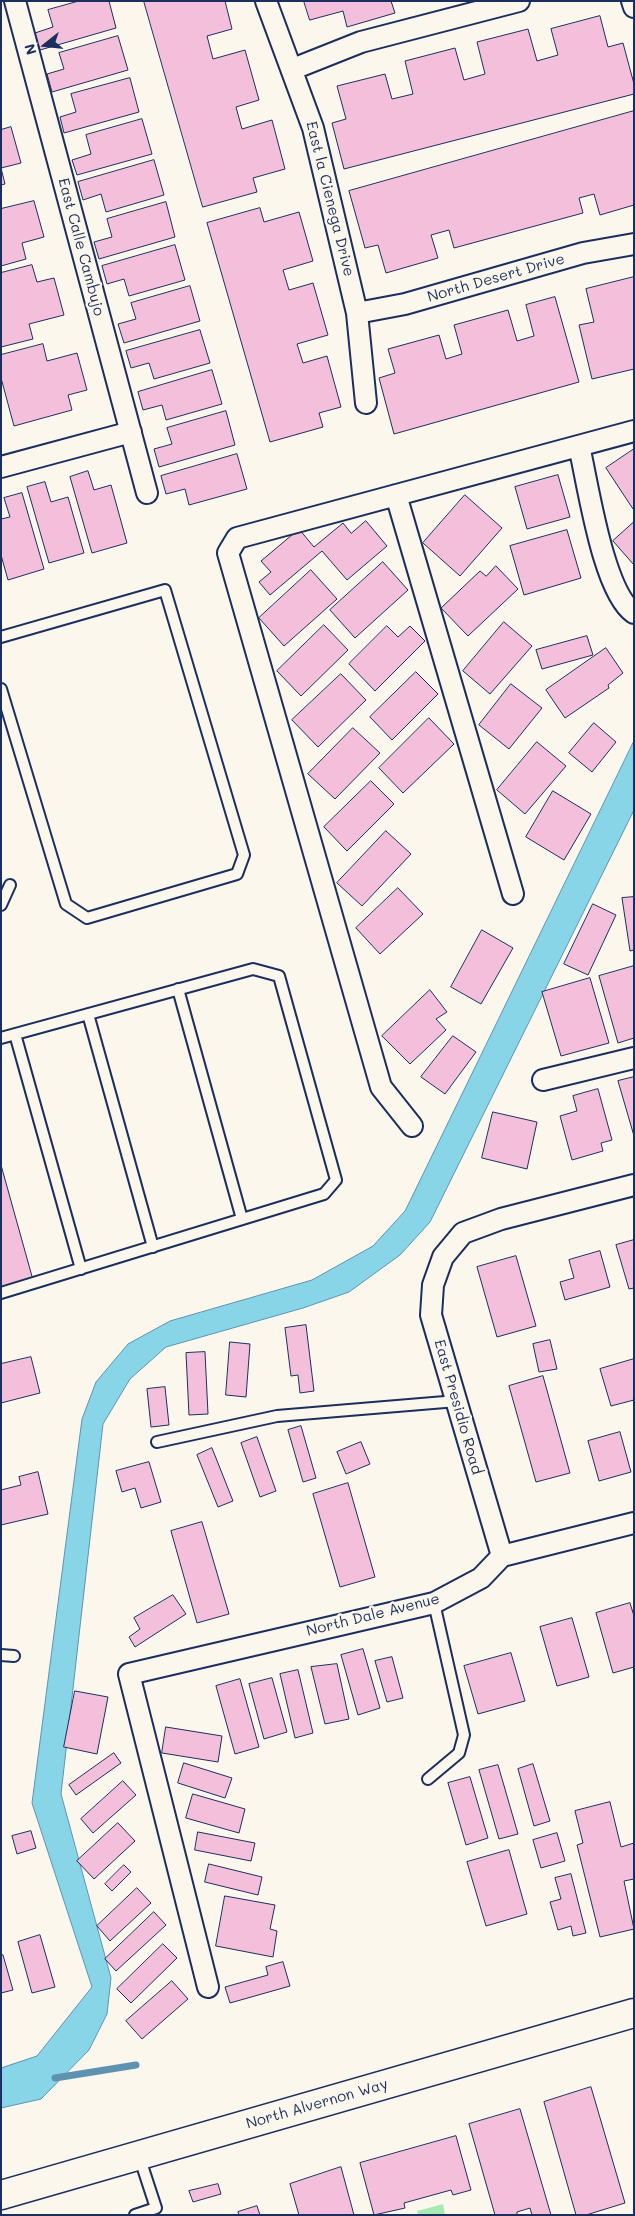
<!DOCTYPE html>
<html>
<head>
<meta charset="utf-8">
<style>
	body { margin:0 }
	#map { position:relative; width:635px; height:2216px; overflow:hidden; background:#fbf7ec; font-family:Mali,sans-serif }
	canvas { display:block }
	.frame { position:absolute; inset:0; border:2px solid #1b2f5e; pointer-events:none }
	.north { position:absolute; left:20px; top:20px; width:50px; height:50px; -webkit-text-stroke:4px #fbf7ec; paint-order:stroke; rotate:254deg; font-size:14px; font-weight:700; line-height:20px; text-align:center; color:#1b2f5e }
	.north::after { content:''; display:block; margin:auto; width:18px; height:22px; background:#1b2f5e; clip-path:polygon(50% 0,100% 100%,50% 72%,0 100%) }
</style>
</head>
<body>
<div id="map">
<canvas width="635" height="2216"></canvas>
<div class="frame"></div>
<div class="north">N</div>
</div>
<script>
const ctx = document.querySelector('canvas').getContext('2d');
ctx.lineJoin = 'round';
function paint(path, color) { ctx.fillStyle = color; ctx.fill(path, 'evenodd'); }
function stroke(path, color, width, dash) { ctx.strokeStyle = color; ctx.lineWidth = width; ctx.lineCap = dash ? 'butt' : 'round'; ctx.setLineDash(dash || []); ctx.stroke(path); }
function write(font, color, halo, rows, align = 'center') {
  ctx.font = font + ' Mali,sans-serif'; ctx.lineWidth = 5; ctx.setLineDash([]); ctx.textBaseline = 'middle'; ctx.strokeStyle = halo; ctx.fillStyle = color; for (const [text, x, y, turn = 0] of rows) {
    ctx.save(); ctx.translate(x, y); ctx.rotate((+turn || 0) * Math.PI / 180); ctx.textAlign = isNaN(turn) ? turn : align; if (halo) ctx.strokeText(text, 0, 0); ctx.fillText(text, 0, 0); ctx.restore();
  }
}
paint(new Path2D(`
	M443,2204L445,2215H418L417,2211Z`), '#a9eab3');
const water = new Path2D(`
	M634,741V810L430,1222L400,1255L349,1292L303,1308L166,1347L130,1379L103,1424L61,1794L111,1978L107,2014L89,2050L41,2099L1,2108V2068L37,2056L92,1987L32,1803L82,1419L96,1382L128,1344L170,1321L312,1280L373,1246L405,1211Z`);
paint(water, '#89d5e8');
stroke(water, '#5d93b1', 1);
stroke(new Path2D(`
	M55,2078L136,2065`), '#5d93b1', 7);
const building = new Path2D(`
	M79,1H109L116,28L40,50L35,33L53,27L48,10Z
	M144,1H225L232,29L207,36L213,59L245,50L259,100L236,107L242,129L272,120L285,169L253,178L257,192L203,207Z
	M304,1H391L395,13L347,27L343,11L310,20Z
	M600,16L608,47L623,43L634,84V94L344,169L332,123L346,119L337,86L385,74L392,99L413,94L405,61L455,48L464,80L485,74L477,42L528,29L537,61L558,55L551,29Z
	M118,36L128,70L52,92L47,74L64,69L59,53Z
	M130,78L139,112L64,133L60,117L76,112L71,94Z
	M634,111V205L600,215L594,194L579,198L583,213L454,248L449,230L431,235L438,258L386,273L378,245L365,248L349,191Z
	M142,119L152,154L77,175L72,160L91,154L86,135Z
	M11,127L21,163L1,168L5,184L1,185V130Z
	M154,160L164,195L106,212L101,194L83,200L78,182Z
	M34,201L44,237L22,243L26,259L1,266V209Z
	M166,202L175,237L99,259L94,242L112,237L107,219Z
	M260,208L264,222L299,212L313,261L283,270L289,290L313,283L328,335L297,344L303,363L327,356L341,407L319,413L323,427L270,442L207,223Z
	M175,245L185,280L129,296L124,279L107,284L102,266Z
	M32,265L37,282L54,278L64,315L29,324L33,339L1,347V273Z
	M634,277V369L592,379L579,325L594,322L586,289Z
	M190,286L200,321L124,343L118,324L136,319L131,303Z
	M555,297L579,382L394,434L379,378L395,373L388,349L439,335L446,359L462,354L454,325L508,310L517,341L534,336L526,305Z
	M200,330L210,363L154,379L149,363L131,368L126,351Z
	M43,344L47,361L77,353L87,390L68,395L72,410L14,426L1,378V355Z
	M212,370L222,404L166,420L162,405L143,410L138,392Z
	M226,411L235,445L159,467L154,449L172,444L167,428Z
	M634,449V508L633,509L606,468Z
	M237,454L247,489L189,505L185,489L166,494L161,476Z
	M88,471L94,490L111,485L127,543L92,553L70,477Z
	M558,475L570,517L527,529L515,487Z
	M45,482L51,502L68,497L84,553L49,563L27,487Z
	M22,493L44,569L8,580L1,555V519L10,517L4,498Z
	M465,495L502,528L460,576L423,543Z
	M366,521L387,546L347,580L322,551L270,595L259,582L271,572L261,561L299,529L314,547L343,523L351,533Z
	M634,522V565L613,541Z
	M567,530L581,578L524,595L510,546Z
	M383,562L408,590L355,638L330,610Z
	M496,566L518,589L468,636L441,608L480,571L486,576Z
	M311,570L337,599L284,646L259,618Z
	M504,622L532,646L490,694L463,671Z
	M324,625L348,650L301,696L277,671Z
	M387,626L398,637L410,626L425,641L375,691L349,664Z
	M587,636L593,655L542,669L536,650Z
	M606,648L623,673L608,685L609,688L565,718L546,690Z
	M416,672L438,694L392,740L370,717Z
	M341,674L366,700L318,747L292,720Z
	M511,684L542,708L509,749L479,725Z
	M429,718L454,744L403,793L379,768Z
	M594,723L616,742L592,772L569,753Z
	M353,728L380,753L335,799L308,774Z
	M537,742L566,766L525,814L497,790Z
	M371,781L394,804L347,851L324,827Z
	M553,791L591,814L564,860L526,837Z
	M386,831L411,854L362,906L337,883Z
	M398,888L423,914L380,954L356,928Z
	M634,897V950L630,951L622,898Z
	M593,904L616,915L588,975L564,964Z
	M482,930L513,948L481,1004L451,987Z
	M634,966V1038L618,1043L599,976Z
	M590,978L609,1043L561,1056L542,992Z
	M430,990L447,1012L436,1019L446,1030L410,1064L382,1036Z
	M453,1036L476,1052L445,1094L421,1077Z
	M634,1077V1136L618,1081Z
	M598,1089L612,1140L601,1143L603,1151L572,1160L560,1116L577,1111L573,1096Z
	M493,1112L537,1122L527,1169L482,1158Z
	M1,1165L33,1280L1,1288Z
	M634,1240V1288L629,1289L616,1245Z
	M600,1251L610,1287L565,1300L560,1282L574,1278L569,1260Z
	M516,1256L536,1326L497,1337L477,1267Z
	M306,1325L314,1391L300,1393L298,1375L291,1376L285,1328Z
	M550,1340L557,1369L539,1372L533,1344Z
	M230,1342L250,1344L246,1397L226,1395Z
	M205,1352L208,1414L189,1415L186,1353Z
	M31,1357L40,1393L1,1403V1364Z
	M634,1359V1400L611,1406L600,1369Z
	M543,1376L570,1473L536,1482L509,1386Z
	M165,1387L169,1425L151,1427L147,1389Z
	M301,1426L316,1478L303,1482L288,1430Z
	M620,1432L631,1472L599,1481L588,1441Z
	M257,1437L276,1491L260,1497L241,1443Z
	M361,1442L370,1464L346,1474L337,1452Z
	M212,1448L233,1501L218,1507L197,1455Z
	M149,1462L161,1502L141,1508L135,1488L122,1492L116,1471Z
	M38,1472L48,1514L1,1525V1490L21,1485L19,1477Z
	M348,1483L375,1577L340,1587L313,1494Z
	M202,1522L229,1614L197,1623L171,1531Z
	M173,1595L186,1614L135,1647L129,1637L140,1629L134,1618Z
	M630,1603L634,1616V1667L613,1673L596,1613Z
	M572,1618L589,1677L557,1686L540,1627Z
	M363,1649L380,1708L358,1715L341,1655Z
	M511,1653L525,1701L478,1714L464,1666Z
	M392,1657L403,1698L387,1702L375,1661Z
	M337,1664L349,1719L325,1724L311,1667Z
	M298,1670L313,1733L295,1738L280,1674Z
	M272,1678L287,1732L264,1739L249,1684Z
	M240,1679L259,1747L235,1754L216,1686Z
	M75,1691L108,1697L97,1754L64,1747Z
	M166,1727L222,1736L218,1762L162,1753Z
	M114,1753L121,1763L76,1795L69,1785Z
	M184,1763L232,1778L225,1798L178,1783Z
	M533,1764L550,1821L534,1826L518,1769Z
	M498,1765L518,1834L499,1839L479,1770Z
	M470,1777L488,1838L466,1845L448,1783Z
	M123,1781L136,1795L93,1833L81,1819Z
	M193,1794L245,1809L239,1833L186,1818Z
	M610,1802L621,1847L634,1843V1879L624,1881L634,1929L600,1937L577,1845L583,1843L575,1811Z
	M118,1823L135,1841L94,1879L77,1861Z
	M31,1831L36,1848L17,1854L12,1836Z
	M198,1832L255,1843L251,1861L195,1850Z
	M557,1833L565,1861L541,1868L533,1840Z
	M509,1850L527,1914L486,1926L467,1862Z
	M209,1864L262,1877L258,1895L205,1882Z
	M124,1865L131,1872L112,1891L105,1884Z
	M571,1874L586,1933L573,1936L571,1926L558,1930L550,1902L561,1899L555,1878Z
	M137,1888L151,1903L110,1941L97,1926Z
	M225,1896L275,1905L270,1929L277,1931L273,1957L216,1946Z
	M154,1912L166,1925L116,1971L105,1959Z
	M40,1935L55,1987L32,1993L18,1942Z
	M163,1944L177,1958L131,2003L117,1989Z
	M3,1955L13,1990L1,1993V1956Z
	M283,1962L290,1986L230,2003L225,1987L268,1975L266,1967Z
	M172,1981L188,1999L142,2039L126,2021Z
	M591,2087L625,2203L586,2215H576L544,2102Z
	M520,2109L551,2215H532L530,2208L517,2212V2215H495L469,2124Z
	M456,2136L471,2190L453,2195L451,2190L404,2203L405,2208L374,2215L360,2163Z
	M341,2167L354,2215H299L290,2184Z
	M218,2184L221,2194L193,2202L189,2191Z
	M257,2206L260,2215H239L238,2212Z`);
paint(building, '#f4bfdb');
stroke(building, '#1b2f5e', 1);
const service = new Path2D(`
	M1,637L165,590L244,855L237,874L87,918L66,904L1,689
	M1,905L10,885
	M178,989L242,1219
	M88,1014L153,1247
	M15,1034L81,1269
	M1,1038L253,969L279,976L336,1180L324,1194L1,1293
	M157,1442L277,1416L457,1401
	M1,1655L14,1656
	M428,1779L459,1753L464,1735L434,1603
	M135,2215L156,2208L139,2156`);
const minor = new Path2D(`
	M15,1L147,493
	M266,1L313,128L357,313L366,403
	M632,1L634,7
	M293,69L361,42L519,1
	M357,313L405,304L583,253L634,244
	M579,446C588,484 603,592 634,613
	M1,467L131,432
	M396,495L513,894
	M543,1080L634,1058
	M412,1126L381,1087L228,553L237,538L634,431
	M502,1556L431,1315L433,1285L443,1257L463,1233L501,1219L634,1185
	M208,1987L129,1674L434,1603L481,1578L502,1556L634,1523`);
const primary = new Path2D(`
	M1,2195L634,2013`);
stroke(service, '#1b2f5e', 14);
stroke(minor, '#1b2f5e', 24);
stroke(primary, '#1b2f5e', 31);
stroke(service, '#fbf7ec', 10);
stroke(minor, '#fbf7ec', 20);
stroke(primary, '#fbf7ec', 28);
write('15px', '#1b2f5e', '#fbf7ec', [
	["East la Cienega Drive",330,199,76],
	["East Calle Cambujo",81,247,75],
	["North Desert Drive",496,278,-16],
	["East Presidio Road",458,1407,74],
	["North Dale Avenue",373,1615,-14],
	["North Alvernon Way",317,2104,-16]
]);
</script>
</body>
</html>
